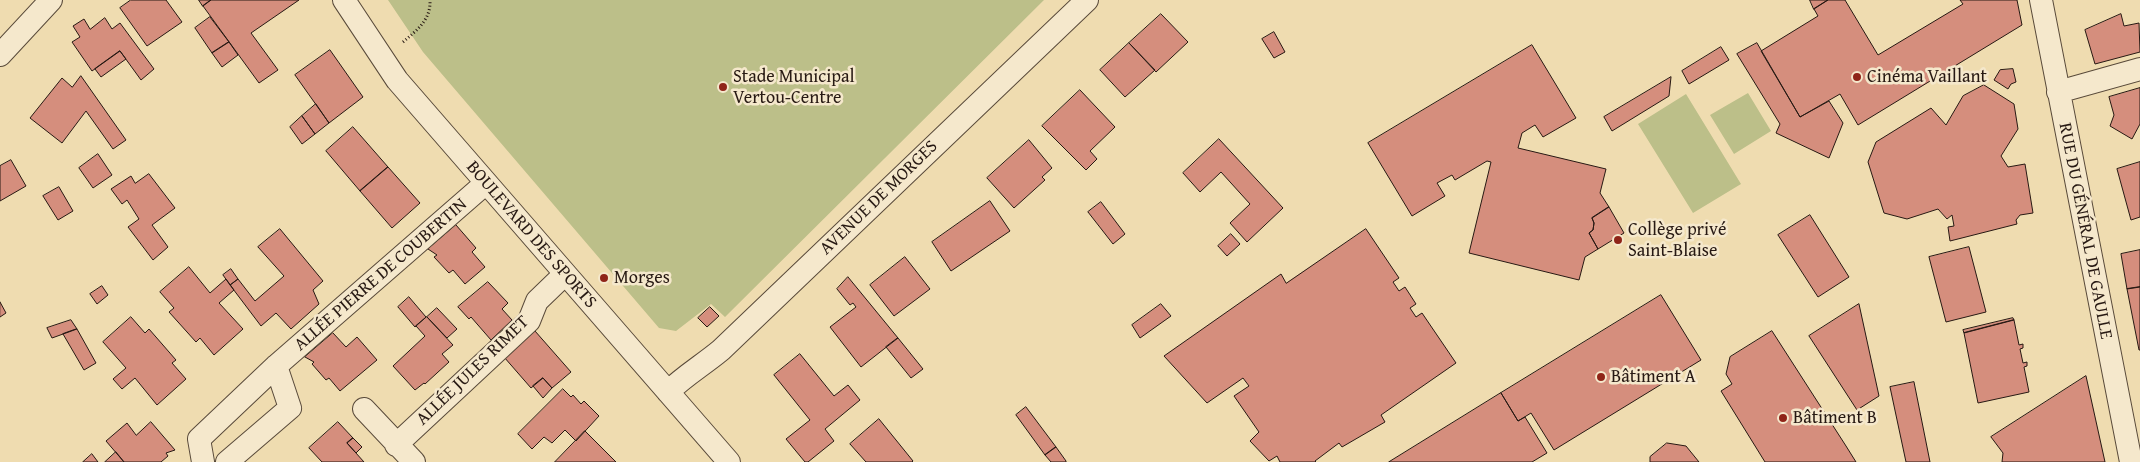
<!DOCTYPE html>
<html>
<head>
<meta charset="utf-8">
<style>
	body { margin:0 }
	canvas { display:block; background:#efdcb0 }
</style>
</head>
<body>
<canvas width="2140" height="462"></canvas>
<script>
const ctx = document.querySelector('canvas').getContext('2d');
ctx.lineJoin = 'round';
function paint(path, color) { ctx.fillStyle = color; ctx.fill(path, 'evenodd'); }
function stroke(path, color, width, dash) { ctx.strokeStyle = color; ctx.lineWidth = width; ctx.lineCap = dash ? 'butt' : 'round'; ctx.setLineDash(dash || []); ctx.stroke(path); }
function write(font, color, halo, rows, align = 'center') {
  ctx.font = font + ' "Gentium Book Plus",serif'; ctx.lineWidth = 5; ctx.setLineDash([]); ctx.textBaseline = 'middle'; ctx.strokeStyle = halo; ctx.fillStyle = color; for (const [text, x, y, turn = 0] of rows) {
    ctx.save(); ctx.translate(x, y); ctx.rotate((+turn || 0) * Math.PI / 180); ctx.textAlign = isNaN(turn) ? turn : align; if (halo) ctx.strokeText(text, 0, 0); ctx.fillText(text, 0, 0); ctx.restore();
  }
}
paint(new Path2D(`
	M388,0H1044L725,317L711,304L676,331L659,328L423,52Z
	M1748,93L1771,131L1734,154L1710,115Z
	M1686,94L1741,184L1693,213L1638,124Z`), '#bcbf89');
const building = new Path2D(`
	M131,0H166L182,22L147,46L120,8Z
	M199,0H211L203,6Z
	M211,0H299L251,33L278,70L259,83L203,6Z
	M1810,0H1828L1814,9Z
	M1828,0H1845L1878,55L1963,4L1960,0H2017L2022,25L1858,125L1840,94L1800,117L1761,51L1818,16L1814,9Z
	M1161,14L1188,42L1156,72L1129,43Z
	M2121,14L2124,26L2139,23L2140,52L2095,64L2085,30Z
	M210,17L229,42L212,53L195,28Z
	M105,18L112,29L120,23L154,69L141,80L120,51L92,71L72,42L80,37L73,26L84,19L90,29Z
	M1274,32L1285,52L1274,58L1262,39Z
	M229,42L238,55L222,67L212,53Z
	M1129,43L1155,70L1125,97L1100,70Z
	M1757,43L1800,117L1829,101L1843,123L1829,158L1776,133L1780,124L1737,54Z
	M1532,45L1576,118L1543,137L1535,125L1522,133L1518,148L1606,169L1600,193L1609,207L1592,218L1594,223L1593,230L1589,233L1598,249L1585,257L1579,280L1469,253L1491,162L1487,161L1455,180L1452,175L1437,183L1445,196L1412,216L1368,143Z
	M1721,47L1729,60L1689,84L1682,71Z
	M330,50L363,97L329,123L295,75Z
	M120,51L126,59L101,77L95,69Z
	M2013,69L2016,82L2011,84L2008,89L1994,80L2000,70Z
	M81,76L126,140L113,149L86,111L62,143L30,118L62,78L72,87Z
	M1671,77L1669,96L1612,131L1604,117Z
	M1984,85L2014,104L2018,129L2001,156L2008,167L2025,164L2033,213L2020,215L2016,220L2017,224L1950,241L1948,227L1954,226L1952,215L1947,219L1938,209L1907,219L1884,213L1868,162L1876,142L1931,108L1946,125L1963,96Z
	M2140,88V124L2132,139L2110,126L2114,115L2109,97Z
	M1080,90L1115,127L1090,151L1097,159L1086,170L1042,126Z
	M316,104L329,123L315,134L302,116Z
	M302,116L315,134L302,144L290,127Z
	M353,127L388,167L360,191L326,151Z
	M1219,139L1283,208L1247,242L1230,223L1250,204L1221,172L1200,192L1183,173Z
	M1029,140L1052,168L1042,177L1045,180L1014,208L987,178Z
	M98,154L112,175L93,188L79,168Z
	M11,160L26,186L0,201V166Z
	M2140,162V217L2131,220L2117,169Z
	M388,167L420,203L392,228L360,191Z
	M149,174L175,208L152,225L168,247L153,260L128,227L139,219L127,200L122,204L111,189L131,176L135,183Z
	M59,187L73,211L58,220L43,196Z
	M990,201L1010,231L951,271L932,242Z
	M1101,202L1125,234L1113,244L1088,212Z
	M1609,207L1624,233L1598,249L1589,233L1593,230L1594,223L1592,218Z
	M1810,215L1849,277L1818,297L1778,235Z
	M456,225L476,248L472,252L485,267L465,284L453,270L449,273L434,257L437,255L428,249Z
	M280,229L323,281L313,290L319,304L291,329L276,313L261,326L230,285L238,279L255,301L284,276L258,247Z
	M1366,229L1399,278L1393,282L1399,291L1405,287L1416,304L1410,308L1416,317L1422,313L1456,363L1381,415L1385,422L1342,447L1339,443L1315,461L1316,462H1280L1277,456L1269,461L1250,441L1259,432L1234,396L1249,386L1243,378L1207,403L1164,356L1281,274L1286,283Z
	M1231,234L1240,244L1227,256L1218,246Z
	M1969,247L1986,312L1946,322L1929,257Z
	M2140,250V287L2127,289L2121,254Z
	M905,257L930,289L894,316L870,285Z
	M189,267L210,293L226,279L234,290L219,303L243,329L214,355L200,338L196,342L169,312L174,308L160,292Z
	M231,269L238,279L230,285L223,275Z
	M848,277L898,338L861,367L830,327L856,307L853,303L850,305L837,289Z
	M488,282L508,303L502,309L512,320L491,340L471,317L469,319L458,307Z
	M102,286L108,295L97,304L90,294Z
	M2140,287V350H2139L2127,289Z
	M1661,295L1701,360L1554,450L1531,413L1518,421L1501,393Z
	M409,297L426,317L415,327L398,307Z
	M0,302L6,313L0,317Z
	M1161,304L1171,316L1140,338L1132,325Z
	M1859,304L1879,396L1857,410L1809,336Z
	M710,307L719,316L707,327L698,318Z
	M437,308L457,329L447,338L427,317Z
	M131,317L145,333L149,329L176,360L172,363L186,379L157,405L135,378L122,389L113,379L126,368L103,342Z
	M427,317L453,345L442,354L449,362L425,384L424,383L415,390L393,366L425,336L416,326Z
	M2013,318L2014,320L1964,333L1963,330Z
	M71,320L77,329L52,338L47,328Z
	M2014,320L2019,345L2023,344V348L2020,349L2023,363L2027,362V366L2024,367L2029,392L1978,403L1964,333Z
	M77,329L96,363L84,370L63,334Z
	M535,331L571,372L552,388L543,378L531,388L504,357Z
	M1772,331L1846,446L1856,462H1765L1721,391L1732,384L1726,374L1730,357Z
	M333,333L346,347L357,337L377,360L340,391L329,378L326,380L312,364L314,362L305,357Z
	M898,338L923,369L911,378L886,347Z
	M800,354L834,396L848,385L860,400L825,429L834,441L808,462H805L786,439L810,420L774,375Z
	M2086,376L2105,462H2002L2003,453L1991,437Z
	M543,378L552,388L543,398L533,386Z
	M1914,382L1930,462H1906L1890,387Z
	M563,389L571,397L573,395L581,404L584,401L599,416L576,441L565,430L552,443L544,437L532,449L518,434Z
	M1501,393L1518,421L1525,417L1547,453L1532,462H1389Z
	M1026,407L1056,447L1045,455L1016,415Z
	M879,419L913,461L912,462H866L850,444Z
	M151,422L175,450L166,453L168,456L161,462H124L106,441L127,423L136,435Z
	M338,422L353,438L347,443L364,462H322L309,448Z
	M585,431L616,462H555Z
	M353,438L362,447L356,453L347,443Z
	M1667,443L1686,446L1699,462H1650V457Z
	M1056,447L1066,461V462H1051L1045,455Z
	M116,452L124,462H105Z
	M92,454L98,462H83Z`);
paint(building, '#d58e7d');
stroke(building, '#271913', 1);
const minor = new Path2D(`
	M344,0L397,80L729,462
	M2041,0L2131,462
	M0,55L51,0
	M2058,92L2140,69
	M668,392C684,376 703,365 721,350L1087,0
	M364,409L414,462
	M396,445L529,321L537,301L565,274
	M203,462L199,439L276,366L486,183
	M227,462L290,408L276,366`);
stroke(minor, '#594a3a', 24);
stroke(new Path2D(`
	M403,42C417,30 431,20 430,0`), '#271913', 3, [1, 2.5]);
stroke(minor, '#f5e8cc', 22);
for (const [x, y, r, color] of [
	[1857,77,5,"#8f2418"],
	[723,87,5,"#8f2418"],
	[1618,240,5,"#8f2418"],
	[604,278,5,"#8f2418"],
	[1601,377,5,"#8f2418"],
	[1783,418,5,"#8f2418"]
]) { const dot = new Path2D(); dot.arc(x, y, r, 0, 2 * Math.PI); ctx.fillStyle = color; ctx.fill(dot); stroke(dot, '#f5e8cc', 2); }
write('18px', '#271913', '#f5e8cc', [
	["Stade Municipal",733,77],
	["Vertou-Centre",733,98],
	["Cinéma Vaillant",1867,77],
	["Collège privé",1628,230],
	["Saint-Blaise",1628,251],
	["Morges",614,278],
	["Bâtiment A",1611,377],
	["Bâtiment B",1793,418]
], 'left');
write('18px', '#271913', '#f5e8cc', [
	["AVENUE DE MORGES",879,198,-44],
	["RUE DU GÉNÉRAL DE GAULLE",2085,231,79],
	["BOULEVARD DES SPORTS",531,235,49],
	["ALLÉE PIERRE DE COUBERTIN",381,275,-41],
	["ALLÉE JULES RIMET",473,371,-44]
]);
</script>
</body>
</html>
